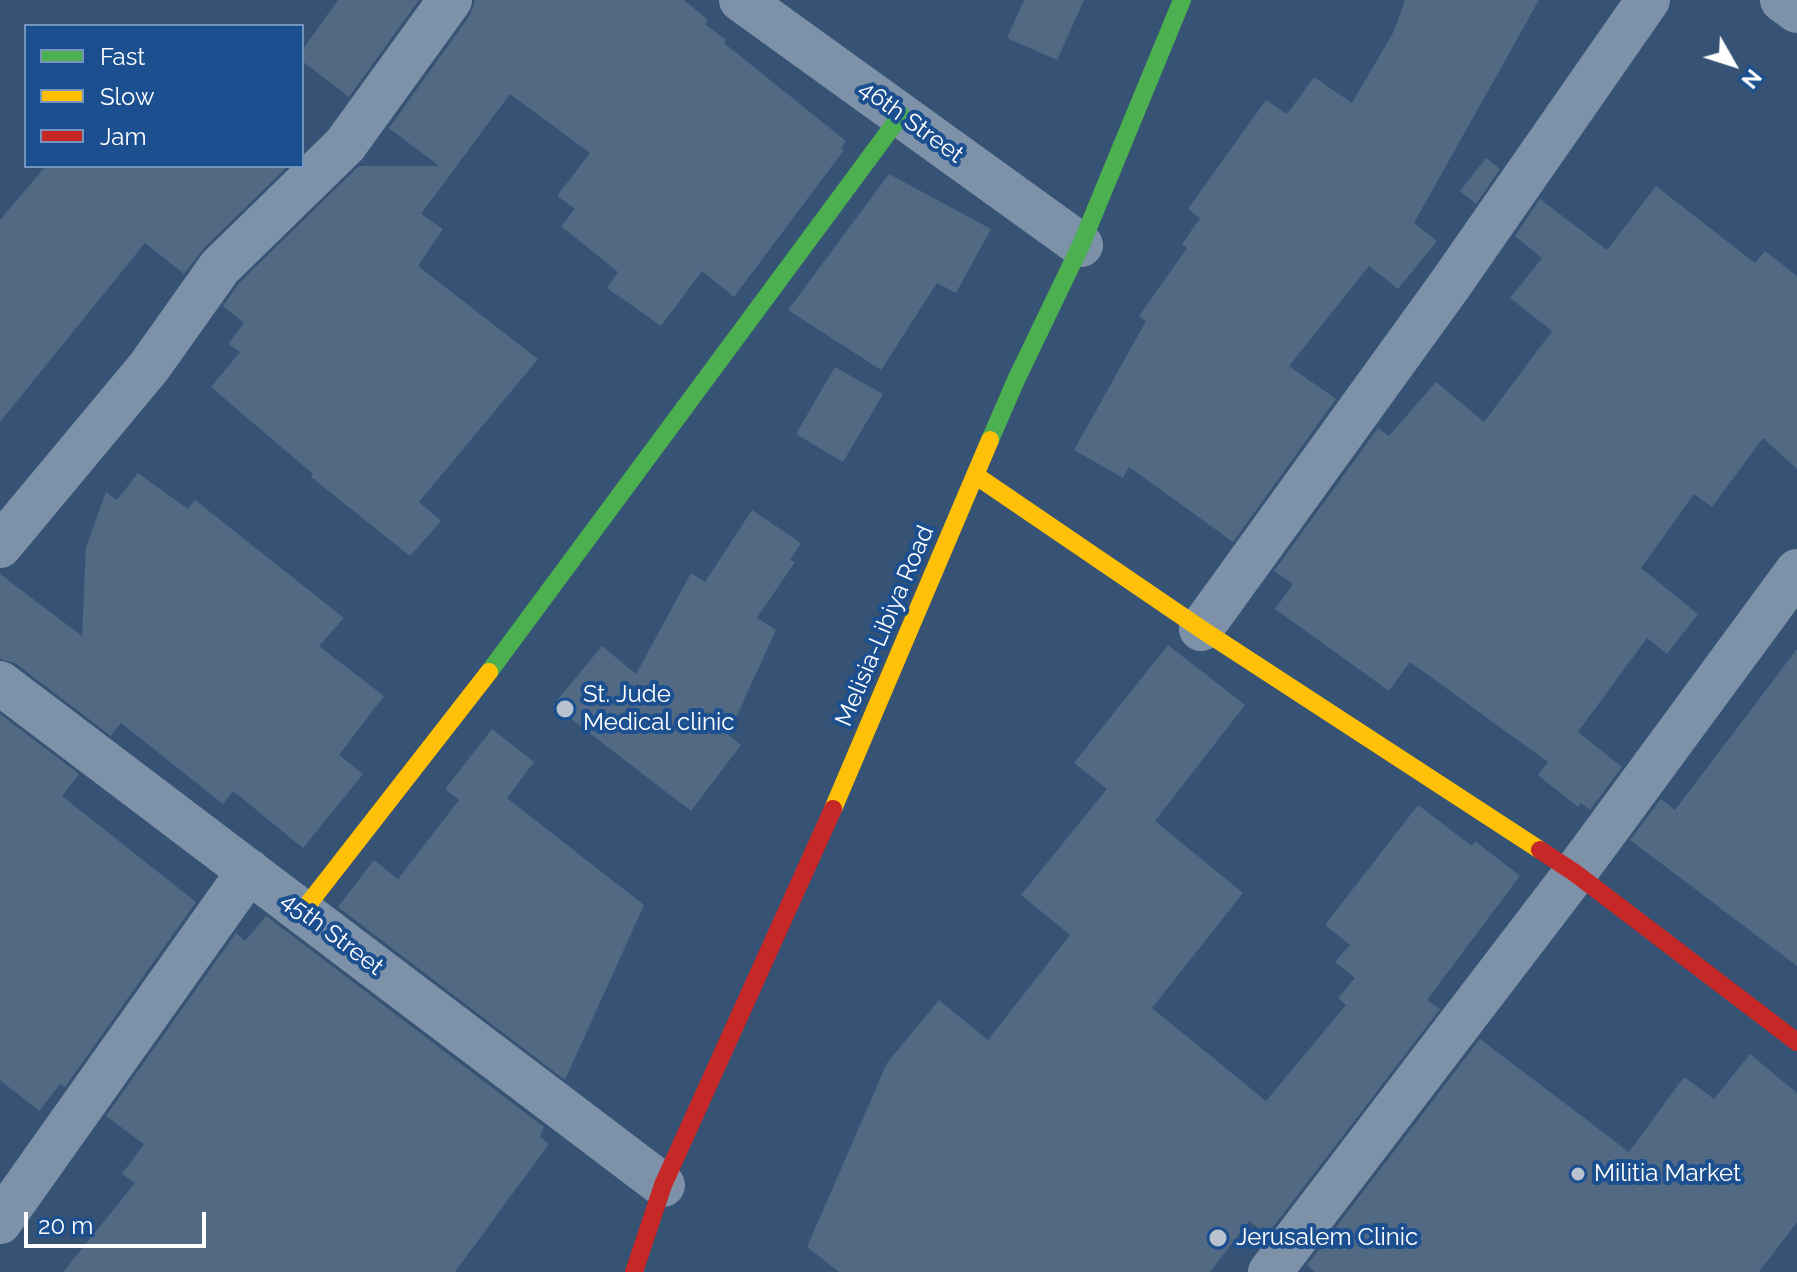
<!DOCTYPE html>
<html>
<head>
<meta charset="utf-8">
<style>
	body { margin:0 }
	#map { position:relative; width:1797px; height:1272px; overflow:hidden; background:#365274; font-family:Raleway,sans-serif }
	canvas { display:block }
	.legend { position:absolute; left:24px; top:24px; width:280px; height:144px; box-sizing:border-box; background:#1b4f8f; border:2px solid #7695bc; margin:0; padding:10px 14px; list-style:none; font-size:24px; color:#fff }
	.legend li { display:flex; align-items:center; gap:16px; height:40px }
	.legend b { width:40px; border:2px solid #7695bc }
	.north { position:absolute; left:1693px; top:24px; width:80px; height:80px; -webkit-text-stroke:6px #1b4f8f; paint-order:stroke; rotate:129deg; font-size:22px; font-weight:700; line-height:32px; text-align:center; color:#fff }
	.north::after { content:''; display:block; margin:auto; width:28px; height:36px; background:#fff; clip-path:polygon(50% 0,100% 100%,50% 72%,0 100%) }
	.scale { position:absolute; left:24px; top:1212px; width:182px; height:36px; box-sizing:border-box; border:4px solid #fff; border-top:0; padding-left:10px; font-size:24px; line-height:28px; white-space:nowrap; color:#fff; -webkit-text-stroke:6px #1b4f8f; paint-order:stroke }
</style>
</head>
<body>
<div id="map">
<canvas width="1797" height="1272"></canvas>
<ul class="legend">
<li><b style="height:10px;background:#4caf50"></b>Fast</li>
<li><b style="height:10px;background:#ffc107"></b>Slow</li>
<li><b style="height:10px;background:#c62828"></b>Jam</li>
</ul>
<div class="north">N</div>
<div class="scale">20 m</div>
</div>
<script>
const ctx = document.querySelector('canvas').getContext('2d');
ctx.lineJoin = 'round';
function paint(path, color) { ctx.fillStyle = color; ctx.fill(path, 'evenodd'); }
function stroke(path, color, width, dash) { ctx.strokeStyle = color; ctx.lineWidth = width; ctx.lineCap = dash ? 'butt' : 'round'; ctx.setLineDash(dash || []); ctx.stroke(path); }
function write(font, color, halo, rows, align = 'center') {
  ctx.font = font + ' Raleway,sans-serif'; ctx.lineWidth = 8; ctx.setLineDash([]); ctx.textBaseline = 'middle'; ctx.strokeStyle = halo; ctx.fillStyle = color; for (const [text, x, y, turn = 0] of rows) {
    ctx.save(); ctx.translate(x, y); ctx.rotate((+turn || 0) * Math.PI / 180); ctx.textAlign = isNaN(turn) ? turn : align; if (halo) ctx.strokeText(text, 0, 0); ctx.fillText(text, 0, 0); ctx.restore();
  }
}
paint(new Path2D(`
	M338,0H419L349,97L302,61V50Z
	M475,0H684L708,20L705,24L726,40L724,43L846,141L841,148L844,150L734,297L702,271L661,326L607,288L618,272L561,226L575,209L557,196L590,153L510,94L421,214L443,229L418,266L538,359L419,502L441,521L410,556L311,477L313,474L211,387L240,352L228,344L244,323L223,306L239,283L359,166H439L389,128L470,15Z
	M1024,0H1084L1057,60L1007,38Z
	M1405,0H1539L1414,223L1437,241L1398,289L1369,266L1289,366L1336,399L1233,542L1129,467L1123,478L1074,450L1146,321L1139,316L1187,248L1182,244L1200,218L1188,209L1266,100L1287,114L1314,77L1352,103L1394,31Z
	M1486,158L1500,169L1476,204L1460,191Z
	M46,166H288L203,249L184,274L145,243L0,422V220Z
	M889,174L991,229L956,293L937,283L881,370L788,310Z
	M1656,186L1755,263L1765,251L1797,276V469L1763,438L1712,507L1694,494L1641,568L1698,614L1667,654L1647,638L1578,732L1622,767L1590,810L1581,803L1578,807L1538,775L1548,762L1410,662L1389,691L1275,609L1293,584L1274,571L1378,428L1389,436L1436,382L1484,422L1552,331L1510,298L1542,258L1515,236L1540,199L1607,250Z
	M835,367L883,394L843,462L796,434Z
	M138,473L188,509L195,500L344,618L319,646L384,696L339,755L363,774L303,848L233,791L223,804L121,723L111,736L15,663L0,659V574L82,636L86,547L106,492L117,500Z
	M752,510L801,543L790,560L795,562L757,618L776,630L728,735L741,745L691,811L553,705L602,646L636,674L691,573L705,582Z
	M1168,645L1245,705L1155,821L1243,893L1152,1008L1266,1101L1346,1005L1338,998L1355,978L1335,962L1350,945L1325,925L1418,805L1472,846L1475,841L1520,876L1427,1000L1440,1009L1267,1235L1249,1221L1210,1272H839L807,1247L887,1063L939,1000L988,1040L1070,935L1021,895L1107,789L1074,763Z
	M1797,649V966L1630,840L1661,799L1675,810Z
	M0,714L79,774L62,796L196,902L65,1087L60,1084L39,1111L0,1080Z
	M492,729L534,762L507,798L644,905L565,1080L338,907L374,860L398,879L459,800L445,789Z
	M266,916L544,1127L540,1137L549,1144L455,1272H63L135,1183L122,1174L144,1144L106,1116L236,933L245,941Z
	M1480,1039L1629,1152L1684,1077L1714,1099L1750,1054L1797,1093V1222L1759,1272H1315L1307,1265Z`), '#526984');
stroke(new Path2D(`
	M741,0L1081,245
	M1782,0L1797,11
	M0,546L149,367L220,267L345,145L450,0
	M1201,629L1449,286L1648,0
	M0,683L663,1185
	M0,1222L249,871
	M1270,1272L1575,873L1797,571`), '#7d92a8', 44);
stroke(new Path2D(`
	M990,440L1016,380L1081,245L1182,0
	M489,672L901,115`), '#4caf50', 18);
stroke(new Path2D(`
	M975,475L1201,629L1540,850
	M833,809L990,440
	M302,912L489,672`), '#ffc107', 18);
stroke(new Path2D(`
	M1540,850L1575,873L1797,1042
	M634,1272L663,1185L833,809`), '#c62828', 18);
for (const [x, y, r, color] of [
	[565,709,10,"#b9c2ce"],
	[1578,1174,8,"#b9c2ce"],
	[1218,1238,10,"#b9c2ce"]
]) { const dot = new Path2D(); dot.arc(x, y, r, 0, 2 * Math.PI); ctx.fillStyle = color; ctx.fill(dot); stroke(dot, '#1b4f8f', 3); }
write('24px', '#fff', '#1b4f8f', [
	["46th Street",911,122,36],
	["Melisia-Libiya Road",885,626,-67],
	["45th Street",332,934,37]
]);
write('24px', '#fff', '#1b4f8f', [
	["St. Jude",583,695],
	["Medical clinic",583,723],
	["Militia Market",1594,1174],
	["Jerusalem Clinic",1236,1238]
], 'left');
</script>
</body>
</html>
